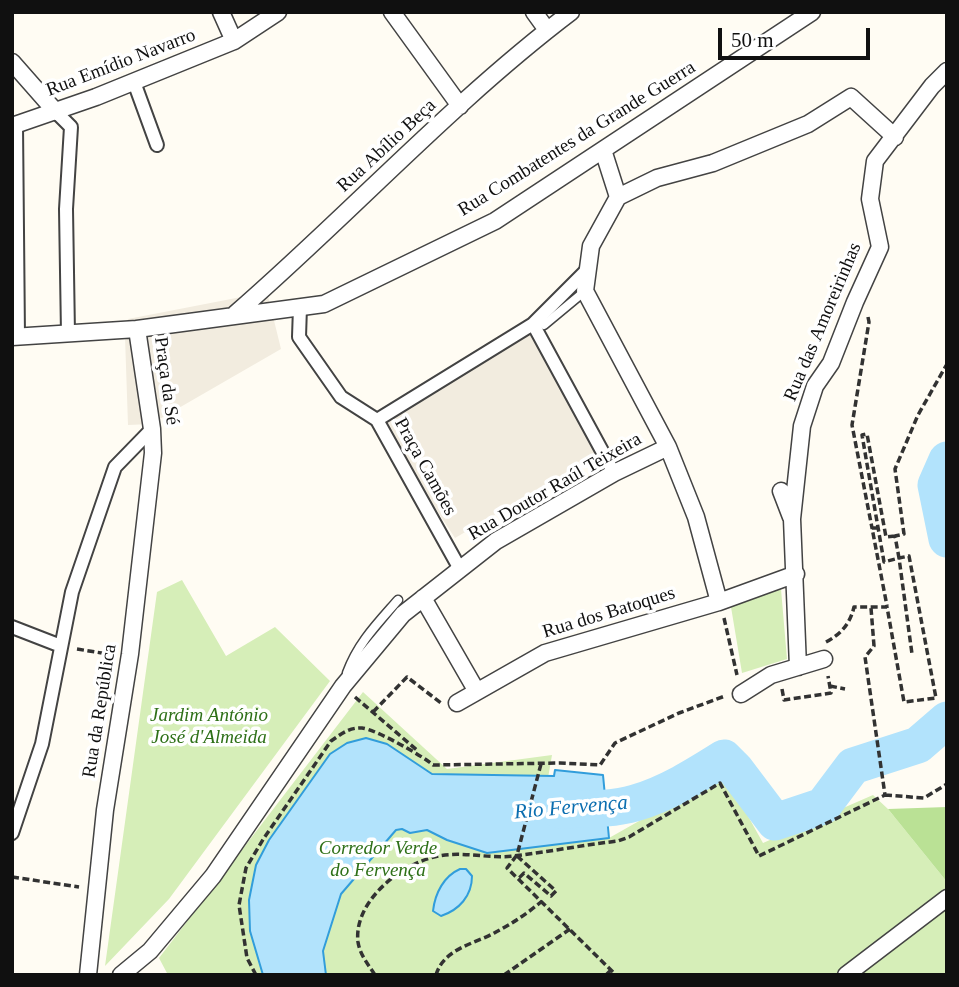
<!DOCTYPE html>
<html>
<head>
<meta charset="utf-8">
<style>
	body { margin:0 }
	#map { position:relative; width:959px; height:987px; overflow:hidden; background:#fffcf3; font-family:Georgia,serif }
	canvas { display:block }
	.frame { position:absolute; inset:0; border:14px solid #101010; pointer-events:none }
	.scale { position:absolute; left:718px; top:28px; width:152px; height:32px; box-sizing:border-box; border:4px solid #101010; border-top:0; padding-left:9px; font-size:21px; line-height:24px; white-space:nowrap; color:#101010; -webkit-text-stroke:5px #fff; paint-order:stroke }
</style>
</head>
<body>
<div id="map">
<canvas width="959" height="987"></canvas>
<div class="frame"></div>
<div class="scale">50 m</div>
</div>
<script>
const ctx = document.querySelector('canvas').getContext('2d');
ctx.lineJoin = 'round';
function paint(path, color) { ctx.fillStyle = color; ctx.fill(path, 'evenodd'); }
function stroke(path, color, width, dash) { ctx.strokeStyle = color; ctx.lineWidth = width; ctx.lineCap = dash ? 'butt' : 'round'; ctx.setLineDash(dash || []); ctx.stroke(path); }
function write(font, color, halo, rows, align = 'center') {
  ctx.font = font + ' Georgia,serif'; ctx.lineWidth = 7; ctx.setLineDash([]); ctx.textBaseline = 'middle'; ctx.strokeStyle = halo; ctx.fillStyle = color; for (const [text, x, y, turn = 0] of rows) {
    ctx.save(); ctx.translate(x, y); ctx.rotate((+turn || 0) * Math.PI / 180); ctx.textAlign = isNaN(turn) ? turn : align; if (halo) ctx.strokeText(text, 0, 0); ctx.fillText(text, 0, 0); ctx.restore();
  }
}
paint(new Path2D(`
	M182,580L226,656L275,627L330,681L169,899L105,966L157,592Z
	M781,589L787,659L742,673L731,607Z
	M363,692L447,769L552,755L536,847L609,838L724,773L763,843L873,795L888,809L947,882V975H168L159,958Z`), '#d6eeb8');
paint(new Path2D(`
	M947,807V882L888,809Z`), '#bae195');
paint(new Path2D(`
	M267,292L281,349L151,424L128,425L125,337L128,319Z
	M533,324L597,455L455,538L377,420Z`), '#f2ecdf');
const water = new Path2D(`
	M366,738L387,744L432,774L554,776L555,770L603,775L609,838L487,853L447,840L427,830L410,833L402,829L396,830L341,894L323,951L326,975H263L250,931L249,900L256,865L269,840L330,754L347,743Z
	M733,749L779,814L816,799L823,815L773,836L731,775L717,769L715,773L705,762Z
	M460,869H466L472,876C472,896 459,910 441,916L433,911C435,893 444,876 460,869Z`);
paint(water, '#b2e3fc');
stroke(water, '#319ddb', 2);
stroke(new Path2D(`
	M947,460L936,485L947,539
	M559,810C584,809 611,810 635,803C667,794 697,775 724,758L735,769L775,822L823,806L853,766L918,745L947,720`), '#b2e3fc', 37);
const service = new Path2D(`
	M544,325L585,291
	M347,673C358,643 377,624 398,600`);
const pedestrian = new Path2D(`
	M134,82L157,145
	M56,112L71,127L66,209L68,334
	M16,125L18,337
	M300,307L299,337L341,397L377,420L460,569
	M533,324L614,473
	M377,420L533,324L589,268
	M12,627L61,646
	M12,833L42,744L72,592L115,467L152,429`);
const minor = new Path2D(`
	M221,12L234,41
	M392,12L460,106
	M534,12L547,30
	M12,62L56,112
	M12,126L96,97L234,41L278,12
	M618,197L657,178L713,163L808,124L851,97L895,137
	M235,314C348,216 451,103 571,12
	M12,337L137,329L324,304L495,221L812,12
	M668,447L696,517L719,602
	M781,491L791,517
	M423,598L476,690
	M798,667L792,519L802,426L815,386L831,363L855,302L880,247L870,199L875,161L932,86L947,71
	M741,694L771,675L824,659
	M457,703L545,653L719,602L796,574
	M88,975L105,810L130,654L153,453L152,429L137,329
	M121,975L150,951L213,876L343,686L403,614L496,541L614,473L668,447L585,291L591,246L618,197L603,150
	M846,975L947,898`);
stroke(service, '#434343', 11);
stroke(pedestrian, '#434343', 16);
stroke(minor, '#434343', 19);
stroke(new Path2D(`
	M868,317L869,322L852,425L872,528
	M878,528H872L887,606
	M895,536L886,537L867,434L862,435L884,562L899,558L895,536L904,534L895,469L918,415L947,364
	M871,608L874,646L865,657L885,795
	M724,618L737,675
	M826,642C841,634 850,624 854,607H887L904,702L936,698L909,556L899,558L912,654
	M77,649L114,655
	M830,686L845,689
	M782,689L784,700L831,693L828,676
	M355,697L418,751
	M373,712L407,677L441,703
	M541,764L517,855L507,868L616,975
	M885,795L924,798L947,784
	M517,856L556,891L551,896L524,873L519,878
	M12,877L79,887
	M256,975L247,958L239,905L246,868L264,838L331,741C341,734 350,727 362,728C375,729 423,756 433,765L560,763L600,765L615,743L679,713L725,696
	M375,975C368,964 360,955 358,942C353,901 403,862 439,856C464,851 488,859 513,856C548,852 583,845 618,841L629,837L720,783L759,856L885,795
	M436,975C444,948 475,944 496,932C513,923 528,913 542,901
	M504,975L570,929
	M606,975L611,970`), '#323232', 3.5, [7, 3.5]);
stroke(service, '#fff', 8);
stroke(pedestrian, '#fff', 12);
stroke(minor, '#fff', 16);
write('19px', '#101010', '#fff', [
	["Rua Emídio Navarro",121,63,-21],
	["Rua Combatentes da Grande Guerra",577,139,-32],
	["Rua Abílio Beça",387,146,-43],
	["Rua das Amoreirinhas",823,322,-67],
	["Praça da Sé",166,381,82],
	["Praça Camões",425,467,61],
	["Rua Doutor Raúl Teixeira",555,487,-30],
	["Rua dos Batoques",609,613,-17],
	["Rua da República",100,711,-81]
]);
write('italic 19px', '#2e7018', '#fff', [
	["Jardim António",209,716],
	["José d'Almeida",209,738],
	["Corredor Verde",378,849],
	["do Fervença",378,871]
]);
write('italic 21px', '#0b6eb0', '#fff', [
	["Rio Fervença",571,808,-5]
]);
</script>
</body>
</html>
